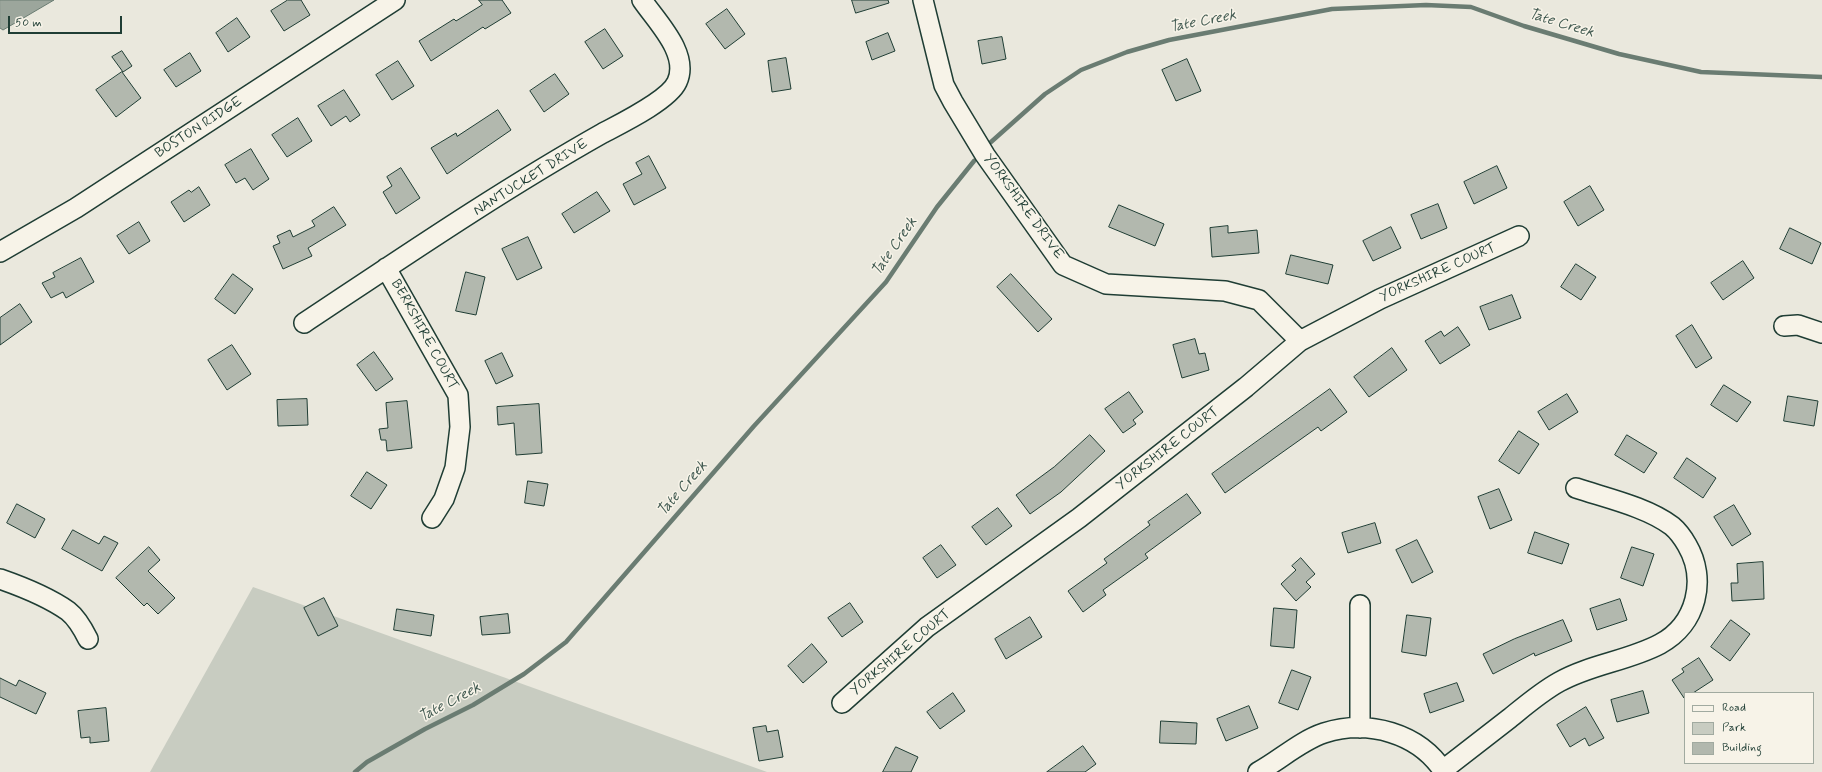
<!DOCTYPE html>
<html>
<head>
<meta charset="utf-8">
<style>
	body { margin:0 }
	#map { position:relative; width:1822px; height:772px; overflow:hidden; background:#eae8dd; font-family:Mynerve,sans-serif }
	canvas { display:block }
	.legend { position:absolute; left:1684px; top:692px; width:130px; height:72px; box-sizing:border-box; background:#f7f3e8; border:1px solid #a1aaa0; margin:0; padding:5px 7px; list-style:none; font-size:12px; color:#1f3d34 }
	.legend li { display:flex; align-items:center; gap:8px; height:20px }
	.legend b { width:20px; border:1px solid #a1aaa0 }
	.scale { position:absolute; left:8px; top:16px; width:114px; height:18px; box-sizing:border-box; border:2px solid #1f3d34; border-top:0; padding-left:5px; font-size:12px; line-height:14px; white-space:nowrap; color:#1f3d34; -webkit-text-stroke:3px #f7f3e8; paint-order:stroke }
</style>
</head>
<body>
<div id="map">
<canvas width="1822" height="772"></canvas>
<ul class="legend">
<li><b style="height:5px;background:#f7f3e8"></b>Road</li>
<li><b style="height:11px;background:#c8ccc1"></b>Park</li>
<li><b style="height:11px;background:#b2b8ae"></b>Building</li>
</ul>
<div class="scale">50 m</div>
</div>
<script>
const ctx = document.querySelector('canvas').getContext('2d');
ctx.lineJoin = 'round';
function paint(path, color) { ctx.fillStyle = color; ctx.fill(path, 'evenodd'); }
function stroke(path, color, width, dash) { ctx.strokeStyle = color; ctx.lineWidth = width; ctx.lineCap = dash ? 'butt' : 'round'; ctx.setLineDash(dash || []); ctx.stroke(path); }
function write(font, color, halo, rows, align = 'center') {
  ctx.font = font + ' Mynerve,sans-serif'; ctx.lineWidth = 3; ctx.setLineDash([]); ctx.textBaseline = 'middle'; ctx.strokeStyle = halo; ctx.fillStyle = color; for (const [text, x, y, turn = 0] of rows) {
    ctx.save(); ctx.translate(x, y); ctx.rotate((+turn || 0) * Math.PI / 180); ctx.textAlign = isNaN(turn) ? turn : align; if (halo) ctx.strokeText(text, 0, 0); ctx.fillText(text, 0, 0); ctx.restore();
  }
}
paint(new Path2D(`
	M253,587L767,772H150Z`), '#c8ccc1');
const water = new Path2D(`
	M0,0H54L3,30L0,28Z`);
paint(water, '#9ca69c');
stroke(water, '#6a7c72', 1);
stroke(new Path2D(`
	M991,142L1045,94L1081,70L1127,52L1169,40L1332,9L1426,5L1471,7L1524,26L1619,54L1701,72L1822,77
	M355,772L367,762L425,729L473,705L524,674L566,642L754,426L886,282L937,207L974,161`), '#6a7c72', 4.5);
const building = new Path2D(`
	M288,0H301L310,15L284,31L271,11Z
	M479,0H502L511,13L485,29L483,27L431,61L419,41L454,19L456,21L482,5Z
	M852,0H888L889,3L856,13Z
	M727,9L745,34L725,49L706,24Z
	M237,18L250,37L228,52L216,33Z
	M605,29L623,56L603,69L585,42Z
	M888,33L895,51L872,60L866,42Z
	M1002,37L1006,59L982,64L978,41Z
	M122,51L132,66L123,72L112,57Z
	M190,53L201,71L176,87L164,70Z
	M786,58L791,89L772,92L768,61Z
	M1187,59L1201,91L1176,101L1162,70Z
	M398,61L414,86L392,100L376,75Z
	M122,72L141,98L116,117L96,90Z
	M555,74L569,94L544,112L530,91Z
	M344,90L360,115L350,122L346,116L331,126L318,106Z
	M498,110L511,130L447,174L431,148L456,133L457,136Z
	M298,118L312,141L287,157L272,135Z
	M251,149L269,179L253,190L245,178L236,183L225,165Z
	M649,156L666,188L634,205L623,184L642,174L636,163Z
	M1497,166L1507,188L1474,204L1464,182Z
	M401,168L420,198L396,214L383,192L392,186L387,177Z
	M1590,186L1604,210L1578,226L1564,202Z
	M199,187L210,205L184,222L171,202L189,190L191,192Z
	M597,192L610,211L574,233L562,214Z
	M1438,204L1447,228L1421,239L1411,215Z
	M1119,205L1164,224L1155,246L1109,227Z
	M334,207L346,225L308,248L312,256L283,269L273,246L280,243L277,236L290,230L293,237L315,226L312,221Z
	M139,222L150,241L129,254L117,236Z
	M1228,226V233L1257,230L1259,253L1212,257L1210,228Z
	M1391,227L1401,248L1373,261L1363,241Z
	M1790,228L1821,243L1812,264L1780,249Z
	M528,237L542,268L517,280L502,249Z
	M1291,255L1333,265L1328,284L1286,274Z
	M81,258L94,282L66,298L63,292L51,298L42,283L55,277L53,273Z
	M1743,261L1754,278L1723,300L1711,283Z
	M1576,264L1596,277L1581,300L1561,287Z
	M466,272L485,277L476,315L456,311Z
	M233,274L253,289L235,314L215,299Z
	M1011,274L1052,319L1038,332L997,287Z
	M1512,295L1521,318L1489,330L1480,307Z
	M20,304L32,322L0,345V318Z
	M1692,325L1712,358L1696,368L1676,336Z
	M1458,327L1470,345L1440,364L1425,341L1441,331L1444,336Z
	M1195,339L1199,354L1205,353L1209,370L1182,378L1173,345Z
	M232,345L251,374L227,390L208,360Z
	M1392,348L1407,370L1369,397L1354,377Z
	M374,352L393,379L376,391L357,365Z
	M502,353L513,376L496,384L485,361Z
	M1724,385L1751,402L1737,422L1711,405Z
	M1330,389L1347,412L1321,431L1318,427L1225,493L1212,474Z
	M1129,392L1143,412L1133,420L1136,424L1123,433L1105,409Z
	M1567,394L1578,412L1549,430L1538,412Z
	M1788,396L1818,401L1814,426L1784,421Z
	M307,399L308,425L278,426L277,400Z
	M407,401L412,448L387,451L386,440H381L379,429L388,428L386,403Z
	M539,404L542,453L516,455L514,423L498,425L497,407Z
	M1519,431L1539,444L1519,474L1499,461Z
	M1090,435L1105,451L1061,492L1030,514L1016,495L1054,467Z
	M1627,435L1657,453L1644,473L1615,455Z
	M1687,458L1716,478L1703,498L1674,478Z
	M367,472L387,485L371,509L351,496Z
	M528,481L548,484L544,506L525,503Z
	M1499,489L1512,520L1490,529L1478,497Z
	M1187,494L1201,513L1145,554L1148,558L1103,590L1106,595L1083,612L1068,591L1107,563L1104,559L1150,525L1148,522Z
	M17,504L45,519L35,538L7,523Z
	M1734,505L1751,534L1732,546L1714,517Z
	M998,508L1012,526L986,545L972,527Z
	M1375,523L1381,543L1348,553L1342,533Z
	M73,530L99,544L104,536L118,543L102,571L62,549Z
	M1535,532L1569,544L1562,564L1528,553Z
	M1417,540L1433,572L1412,583L1396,550Z
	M941,545L956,565L937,578L923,558Z
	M149,547L160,560L148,571L175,598L158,614L147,603L144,606L116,578Z
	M1632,547L1654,554L1643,586L1621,578Z
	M1301,558L1315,574L1306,582L1311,587L1296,601L1281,584L1296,570L1292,566Z
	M1763,562L1764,599L1732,601L1731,583H1738L1737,564Z
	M324,598L338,626L318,636L304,608Z
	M1620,599L1627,620L1597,630L1590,609Z
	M850,603L863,622L842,637L828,618Z
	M1274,608L1297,610L1294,648L1271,646Z
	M397,609L434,615L431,636L394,630Z
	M508,614L510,633L482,635L480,617Z
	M1407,615L1431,618L1426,656L1402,652Z
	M1030,617L1042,637L1006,659L995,639Z
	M1563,620L1572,641L1535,656L1534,653L1493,674L1483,654L1514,639Z
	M1731,620L1750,634L1730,661L1711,647Z
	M812,644L827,662L803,683L788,666Z
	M1699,658L1713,680L1693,693H1685L1684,698L1672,680L1684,672L1682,669Z
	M1292,670L1311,677L1298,710L1279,703Z
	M0,678L16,686L19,680L46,693L36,714L0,697Z
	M1457,683L1464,701L1430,713L1424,694Z
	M1643,691L1649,713L1617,722L1611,700Z
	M953,693L965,711L940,729L927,712Z
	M1249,706L1258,728L1226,741L1217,719Z
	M1586,707L1604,738L1589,746L1585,738L1570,747L1557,725Z
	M106,708L109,741L90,743V737L81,738L78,711Z
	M1161,721L1197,723L1196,744L1160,743Z
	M766,726L767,732L778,730L783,757L759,761L753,728Z
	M1083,746L1096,764L1085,772H1047Z
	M896,747L918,757L911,772H883Z`);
paint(building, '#b2b8ae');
stroke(building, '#1f3d34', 1);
const minor = new Path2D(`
	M923,0L944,85L953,102L985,155L1063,265L1106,284L1225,291L1259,300L1300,341
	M0,252L76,208L395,0
	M386,268L458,395L460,427L455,468L444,499L432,518
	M304,323C402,258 500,191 603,133C622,123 669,100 677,82C690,54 657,22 642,0
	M1784,326L1798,325L1822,333
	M0,579C23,587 48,597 68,611C77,618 83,629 88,639
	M1360,605V728
	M842,703L927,627L1079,518L1246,387L1300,341L1380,299L1519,236
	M1443,770C1465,753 1488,735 1510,718C1526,705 1541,692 1559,682C1591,664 1628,661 1660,644C1697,624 1707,579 1687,545C1683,538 1678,531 1672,526C1647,507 1606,498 1576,488
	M1258,772C1280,760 1300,741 1324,733C1368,719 1419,733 1444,772`);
stroke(minor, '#1f3d34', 22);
stroke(minor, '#f7f3e8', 19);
write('14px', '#1f3d34', '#f7f3e8', [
	["BOSTON RIDGE",199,128,-33],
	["NANTUCKET DRIVE",531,178,-32],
	["YORKSHIRE DRIVE",1023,207,54],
	["YORKSHIRE COURT",1438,273,-24],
	["BERKSHIRE COURT",424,335,61],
	["YORKSHIRE COURT",1168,449,-38],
	["YORKSHIRE COURT",901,653,-40]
]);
write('italic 15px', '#445c53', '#f7f3e8', [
	["Tate Creek",1203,22,-11],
	["Tate Creek",1561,24,17],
	["Tate Creek",895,247,-55],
	["Tate Creek",683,489,-49],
	["Tate Creek",450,703,-28]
]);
</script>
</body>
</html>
